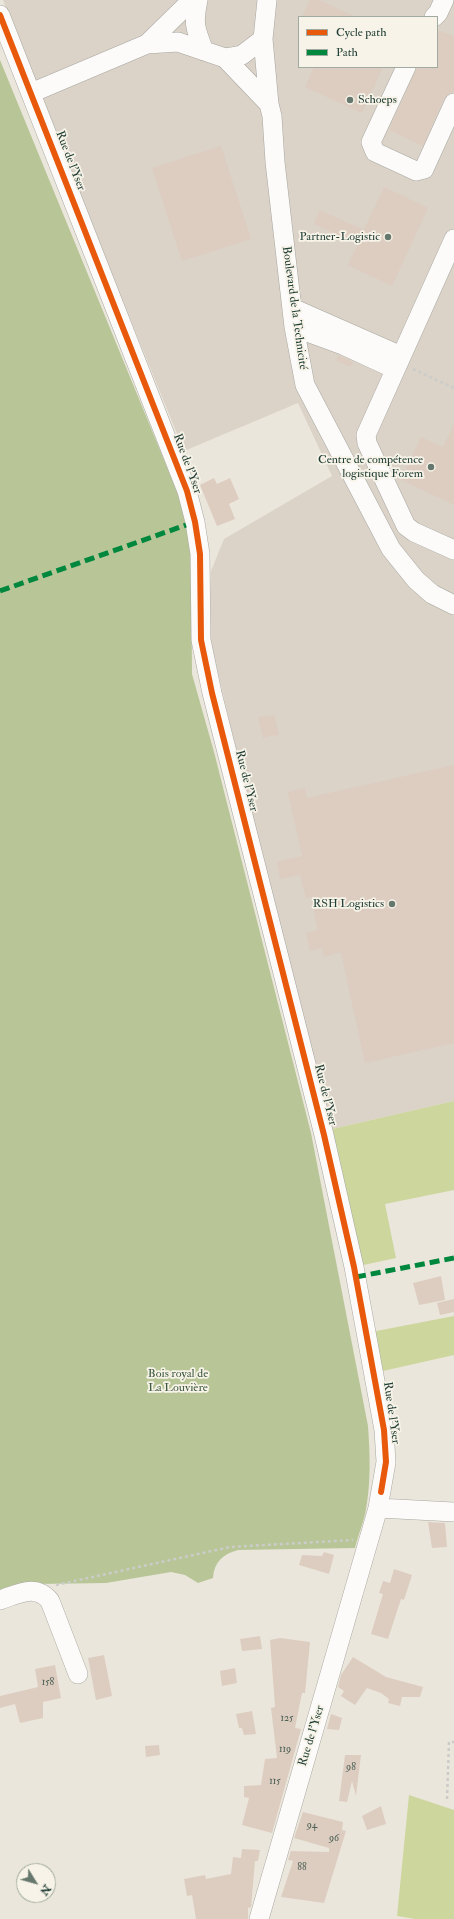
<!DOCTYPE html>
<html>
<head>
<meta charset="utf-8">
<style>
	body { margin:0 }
	#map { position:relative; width:454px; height:1919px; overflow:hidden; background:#ebe6db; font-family:"IM FELL Double Pica",serif }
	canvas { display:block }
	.legend { position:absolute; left:298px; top:16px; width:140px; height:52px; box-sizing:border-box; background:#f7f3e8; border:1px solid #a1aaa0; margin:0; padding:5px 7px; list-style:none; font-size:12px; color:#1f3d34 }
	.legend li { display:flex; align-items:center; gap:8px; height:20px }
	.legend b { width:20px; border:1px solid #a1aaa0 }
	.north { position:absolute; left:16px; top:1863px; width:40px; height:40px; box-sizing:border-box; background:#f7f3e8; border:1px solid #a1aaa0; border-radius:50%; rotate:127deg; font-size:11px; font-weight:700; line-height:16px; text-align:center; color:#1f3d34 }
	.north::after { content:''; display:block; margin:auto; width:14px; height:18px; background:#66786e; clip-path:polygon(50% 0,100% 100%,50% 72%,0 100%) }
</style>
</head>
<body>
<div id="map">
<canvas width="454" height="1919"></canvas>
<ul class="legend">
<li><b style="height:5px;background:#e8590c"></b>Cycle path</li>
<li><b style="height:5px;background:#00873e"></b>Path</li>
</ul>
<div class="north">N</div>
</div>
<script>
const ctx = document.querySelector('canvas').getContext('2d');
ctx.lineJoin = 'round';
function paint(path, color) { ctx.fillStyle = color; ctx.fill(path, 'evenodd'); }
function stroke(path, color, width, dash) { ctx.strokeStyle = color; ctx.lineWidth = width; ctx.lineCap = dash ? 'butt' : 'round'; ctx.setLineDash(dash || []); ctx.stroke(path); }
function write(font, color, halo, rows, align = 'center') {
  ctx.font = font + ' "IM FELL Double Pica",serif'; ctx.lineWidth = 3.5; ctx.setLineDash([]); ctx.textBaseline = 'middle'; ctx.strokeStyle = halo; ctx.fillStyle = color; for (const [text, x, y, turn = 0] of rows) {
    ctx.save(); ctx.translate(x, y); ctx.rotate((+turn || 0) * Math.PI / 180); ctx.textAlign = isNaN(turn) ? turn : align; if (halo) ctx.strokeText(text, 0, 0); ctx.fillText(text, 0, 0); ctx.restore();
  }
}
paint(new Path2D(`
	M3,0H454V1101L328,1130L210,640L211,571L224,539L332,476L298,403L184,451L48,116ZM299,17H437V67H299Z`), '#dbd2c8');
paint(new Path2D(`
	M454,1101V1190L385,1204L396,1258L354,1267L328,1130Z
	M454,1316V1355L374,1373L366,1333Z
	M409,1795L454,1810V1919H415L397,1916Z`), '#cdd69d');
paint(new Path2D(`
	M0,60L178,494L186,525L191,556L192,674L214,752L311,1133L368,1426C370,1454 371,1482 366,1509C364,1522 358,1535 355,1548L238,1550C223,1554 214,1562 213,1578L198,1583L185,1575L171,1572L106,1583L37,1584L0,1599Z`), '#b8c697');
paint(new Path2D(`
	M310,0H319L356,17H302Z
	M437,30L454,36V91L448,94L444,98L423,146L389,130L417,67H437Z
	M314,67H383L362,113L305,87Z
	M221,146L251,239L182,261L152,168Z
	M384,187L428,208L392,286L348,265L358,244L314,224L320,210L364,230Z
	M339,355L353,362L350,367L336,360Z
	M454,424V505L401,480L421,437L443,447Z
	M214,478L217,484L230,478L239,499L229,504L235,519L217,526L200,485Z
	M274,715L279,735L269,736L263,739L258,717Z
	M454,765V1043L365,1063L341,952L324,957L322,948L310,951L306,933L318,930L311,897L306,898L300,875L280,879L277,862L302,856L288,792L305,788L307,798Z
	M441,1276L445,1300L419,1305L413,1283Z
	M454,1299V1312L440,1315L437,1303Z
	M428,1522L445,1523L447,1547L432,1548Z
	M324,1552L334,1555L329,1574L299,1565L302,1555L322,1556Z
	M394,1569L412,1575L404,1600L401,1599L388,1639L371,1634L383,1594L379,1593L383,1581L390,1583Z
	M260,1636L262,1649L242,1651L240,1639Z
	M280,1638L310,1642L305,1693H302L295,1728L301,1729L272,1833L242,1825L249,1798L244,1797V1786L261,1785L265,1759L277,1758L271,1708L275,1707L270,1640Z
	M104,1655L112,1696L96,1700L88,1658Z
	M353,1657L386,1677L423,1687L420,1697H402L400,1706L388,1703L389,1699L381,1693L367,1688L355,1705L341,1696L344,1691L338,1687L341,1675Z
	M55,1665L61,1698L43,1702V1718L20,1723L15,1704L0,1708V1696L38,1687L35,1669Z
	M235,1668L237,1683L222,1686L220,1671Z
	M252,1711L256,1734L244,1735L242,1728H239L236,1714Z
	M331,1714L342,1718L339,1730L327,1729Z
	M159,1745L160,1755L146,1757L145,1746Z
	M345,1755H361L356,1796L352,1781L347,1802L339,1801Z
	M381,1806L386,1824L367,1830L362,1816Z
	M303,1812L343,1822L342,1830L346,1831L324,1903L281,1897L293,1861L288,1860L291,1851L329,1852V1848L294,1838Z
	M242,1849L260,1850L258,1861H255L251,1907L248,1908V1919H196L192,1895L187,1896L184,1879L205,1875L206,1879L231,1874L233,1857L241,1858Z`), '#ddcdc0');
const minor = new Path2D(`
	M198,0C193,24 195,28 204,51
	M267,0L263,39L269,104
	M0,15L187,491L195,522L200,554L201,640L212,693L324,1135L354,1267L384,1430L386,1462L378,1508L259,1919
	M434,17L438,13L444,0
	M147,44L192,0
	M225,58L242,55L263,39
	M406,67L371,142L375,152L416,171L424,169L454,103
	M31,93L147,44L178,42L225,58L269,104L272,116L275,162L294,327L305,385L391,549L416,580L432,594L454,605
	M454,239L366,435L367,443L406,526L414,532L454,550
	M292,308L401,356
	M294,327L343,345L395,369
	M378,1508L454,1512
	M0,1600C18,1594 36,1583 50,1601L78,1674`);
stroke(minor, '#a7a7a0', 20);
stroke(new Path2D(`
	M413,369L454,388
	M56,1585L230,1547L353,1540
	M447,1799L449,1742H454`), '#cbccc9', 2.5, [3, 3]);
stroke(minor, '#fcfbfa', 19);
stroke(new Path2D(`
	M0,591L186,525
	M356,1277L454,1258`), '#00873e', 5, [10, 5]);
stroke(new Path2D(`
	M0,15L187,491L195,522L200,554L201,640L212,693L324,1135L354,1267L384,1430L386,1462L381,1492`), '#e8590c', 6);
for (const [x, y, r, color] of [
	[350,100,4,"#66786e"],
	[388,237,4,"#66786e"],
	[431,467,4,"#66786e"],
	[392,904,4,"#66786e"]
]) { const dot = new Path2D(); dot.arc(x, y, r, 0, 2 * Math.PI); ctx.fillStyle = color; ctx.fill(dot); stroke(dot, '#f7f3e8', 1.5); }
write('10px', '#4e6157', null, [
	["158",48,1683],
	["125",287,1719],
	["119",285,1750],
	["98",351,1768],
	["115",275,1782],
	["94",312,1826],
	["96",334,1839],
	["88",302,1868]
]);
write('12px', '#1f3d34', '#f7f3e8', [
	["Schoeps",358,100,"left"],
	["Partner-Logistic",380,237],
	["Centre de compétence",423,460],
	["logistique Forem",423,474],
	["RSH Logistics",384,904]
], 'right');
write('12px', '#1f3d34', '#f7f3e8', [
	["Rue de l'Yser",70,161,69],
	["Boulevard de la Technicité",294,308,82],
	["Rue de l'Yser",187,464,70],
	["Rue de l'Yser",246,781,76],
	["Rue de l'Yser",325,1095,76],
	["Rue de l'Yser",391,1413,82],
	["Rue de l'Yser",312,1736,-73]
]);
write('12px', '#3d593f', '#f7f3e8', [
	["Bois royal de",178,1374],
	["La Louvière",178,1388]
]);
</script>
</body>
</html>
